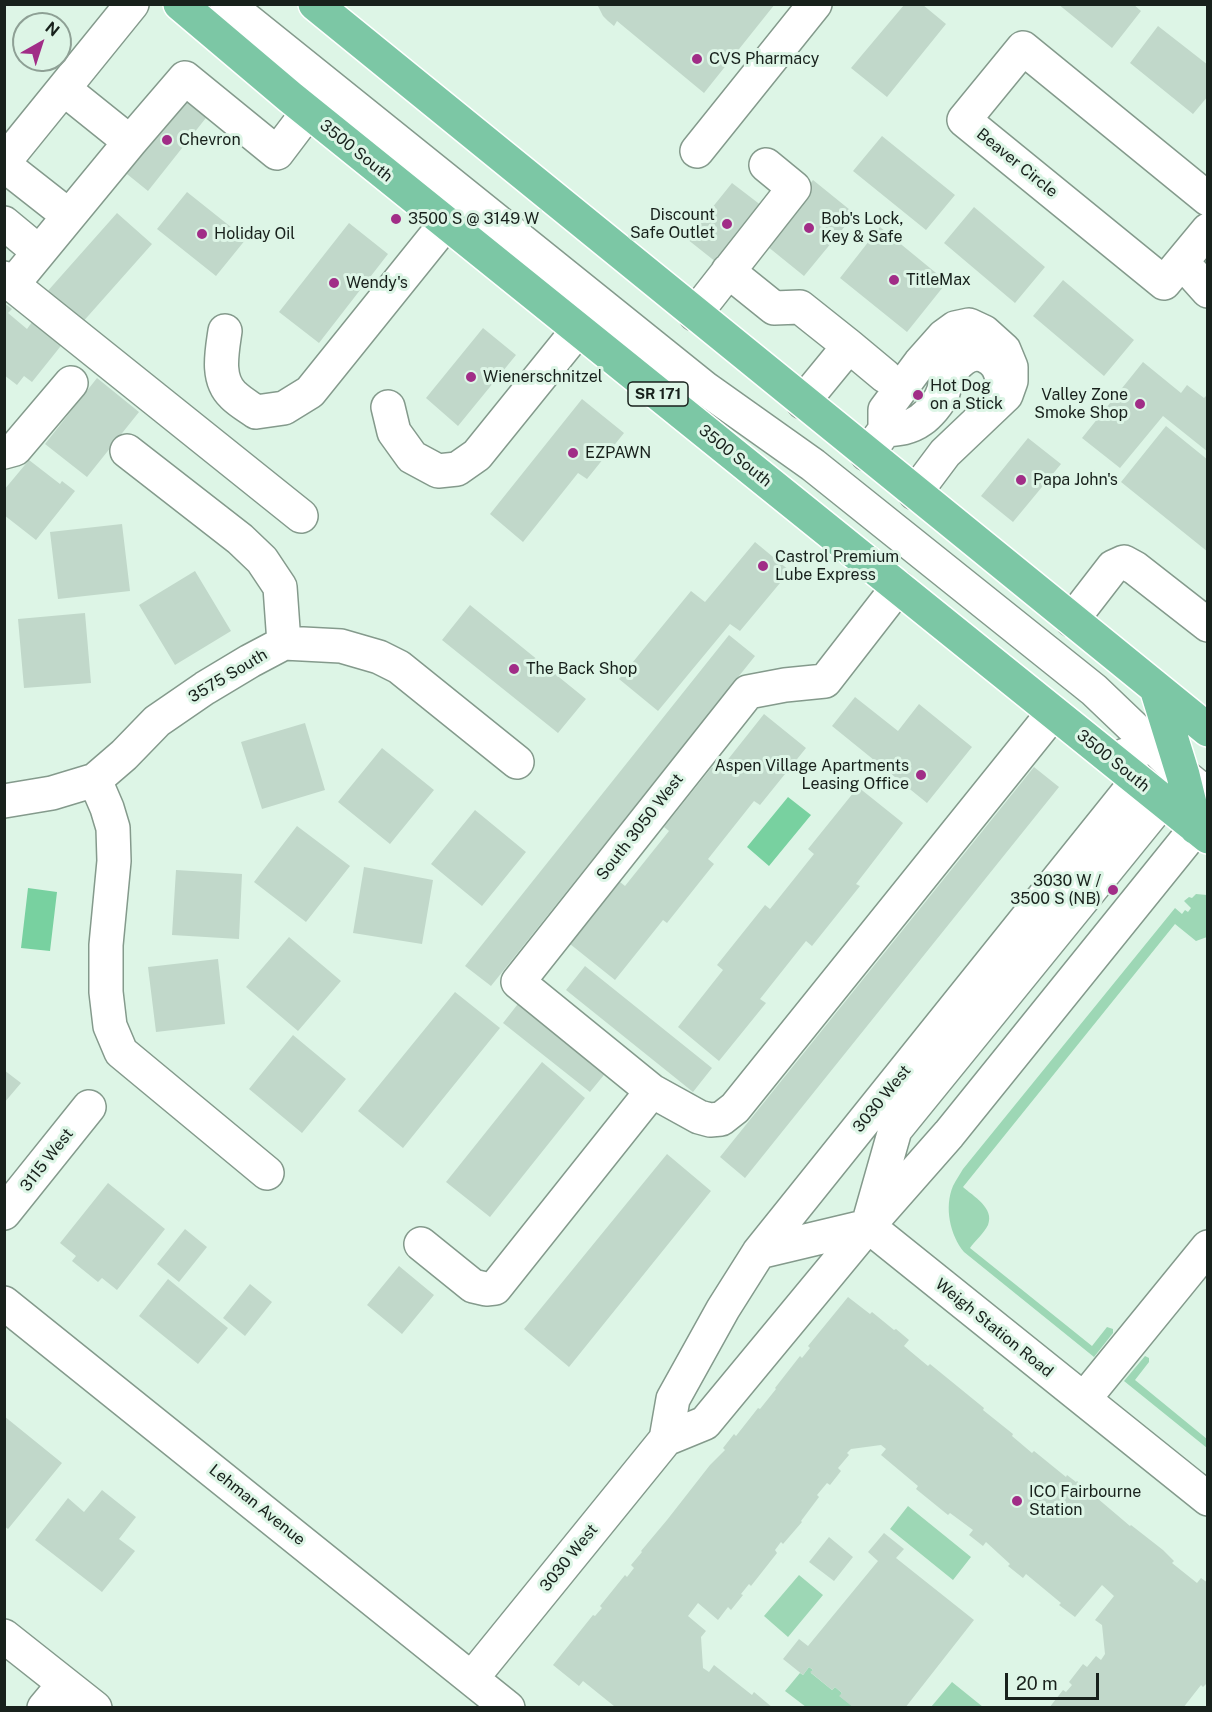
<!DOCTYPE html>
<html>
<head>
<meta charset="utf-8">
<style>
	body { margin:0 }
	#map { position:relative; width:1212px; height:1712px; overflow:hidden; background:#ddf5e6; font-family:"Public Sans",sans-serif }
	canvas { display:block }
	.frame { position:absolute; inset:0; border:6px solid #18211c; pointer-events:none }
	.north { position:absolute; left:12px; top:12px; width:60px; height:60px; box-sizing:border-box; background:#ddf5e6; border:2px solid #8ea095; border-radius:50%; rotate:39deg; font-size:16px; font-weight:700; line-height:24px; text-align:center; color:#18211c }
	.north::after { content:''; display:block; margin:auto; width:21px; height:27px; background:#a12d87; clip-path:polygon(50% 0,100% 100%,50% 72%,0 100%) }
	.scale { position:absolute; left:1005px; top:1673px; width:94px; height:27px; box-sizing:border-box; border:3px solid #18211c; border-top:0; padding-left:8px; font-size:18px; line-height:21px; white-space:nowrap; color:#18211c; -webkit-text-stroke:4px #ddf5e6; paint-order:stroke }
</style>
</head>
<body>
<div id="map">
<canvas width="1212" height="1712"></canvas>
<div class="frame"></div>
<div class="north">N</div>
<div class="scale">20 m</div>
</div>
<script>
const ctx = document.querySelector('canvas').getContext('2d');
ctx.lineJoin = 'round';
function paint(path, color) { ctx.fillStyle = color; ctx.fill(path, 'evenodd'); }
function stroke(path, color, width, dash) { ctx.strokeStyle = color; ctx.lineWidth = width; ctx.lineCap = dash ? 'butt' : 'round'; ctx.setLineDash(dash || []); ctx.stroke(path); }
function write(font, color, halo, rows, align = 'center') {
  ctx.font = font + ' "Public Sans",sans-serif'; ctx.lineWidth = 6; ctx.setLineDash([]); ctx.textBaseline = 'middle'; ctx.strokeStyle = halo; ctx.fillStyle = color; for (const [text, x, y, turn = 0] of rows) {
    ctx.save(); ctx.translate(x, y); ctx.rotate((+turn || 0) * Math.PI / 180); ctx.textAlign = isNaN(turn) ? turn : align; if (halo) ctx.strokeText(text, 0, 0); ctx.fillText(text, 0, 0); ctx.restore();
  }
}
paint(new Path2D(`
	M1196,894L1207,895V937L1196,941L1175,924L963,1187C973,1196 995,1208 988,1225C984,1233 975,1241 970,1248L1092,1346L1107,1327L1113,1329V1333L1094,1357L964,1252C950,1235 944,1207 953,1186C956,1180 960,1174 963,1169L1175,908L1182,914L1185,910L1188,912L1191,908L1184,901L1189,897L1192,898Z
	M1145,1356L1149,1358V1362L1135,1380L1207,1439V1448L1124,1381Z
	M908,1506L971,1557L953,1580L890,1529Z
	M799,1575L823,1595L788,1637L764,1616Z
	M809,1667L813,1670L811,1673L832,1690L835,1687L842,1693L840,1696L854,1707H806L785,1691L800,1673L803,1675Z
	M952,1682L983,1707H931Z`), '#9dd7b5');
paint(new Path2D(`
	M788,797L811,815L769,866L747,847Z
	M28,888L57,892L50,951L21,948Z`), '#78d1a0');
paint(new Path2D(`
	M597,4H775L704,93L617,21L614,26L608,21L603,16Z
	M1058,4H1133L1141,11L1112,48Z
	M904,5H923L946,24L887,97L851,68Z
	M1158,26L1208,65V96L1193,114L1130,63Z
	M186,88L213,109L148,191L122,170Z
	M882,136L955,195L926,230L853,171Z
	M813,180L855,214L804,276L762,242Z
	M732,183L766,209L721,266L687,239Z
	M187,192L246,239L216,276L157,229Z
	M974,207L1045,267L1015,303L944,243Z
	M117,213L152,244L81,324L46,293Z
	M349,223L388,254L319,343L279,312Z
	M880,227L947,282L907,332L840,278Z
	M1063,280L1134,340L1104,376L1033,316Z
	M4,303L12,309L8,313L27,329L35,318L64,342L32,382L24,376L17,385L4,375Z
	M483,328L516,355L458,426L426,398Z
	M1143,362L1181,393L1187,385L1204,398L1208,394V452L1163,416L1120,468L1082,438Z
	M97,378L139,412L87,477L45,444Z
	M582,399L624,433L587,479L578,473L523,542L490,514Z
	M1166,426L1208,460V552L1121,482Z
	M1028,438L1061,464L1013,522L981,496Z
	M29,460L60,484L62,481L75,491L36,540L4,515V490Z
	M122,524L130,591L58,599L50,532Z
	M755,542L790,571L740,631L730,624L658,711L619,679L691,591L705,602Z
	M195,571L231,631L175,665L139,605Z
	M470,605L586,699L558,733L442,640Z
	M85,613L91,683L24,688L18,619Z
	M729,635L755,656L491,986L465,966Z
	M855,697L898,731L919,704L972,747L927,803L832,726Z
	M764,714L806,748L760,805L754,801L708,859L714,864L667,923L663,920L615,980L570,944L620,882L625,886L669,831L664,827L712,767L718,772Z
	M305,723L325,790L262,809L241,742Z
	M382,748L434,790L390,844L338,802Z
	M1034,767L1059,787L745,1178L720,1157Z
	M858,787L903,823L856,884L860,886L812,946L806,941L760,999L766,1003L719,1061L678,1027L723,970L717,965L765,905L770,909L814,854L808,849Z
	M475,810L526,852L482,906L431,864Z
	M297,826L350,866L306,922L254,882Z
	M364,867L433,880L422,944L353,933Z
	M176,870L242,874L239,939L172,935Z
	M289,937L341,981L298,1031L246,987Z
	M218,959L225,1024L156,1032L148,967Z
	M585,966L712,1068L693,1092L566,990Z
	M455,992L500,1028L403,1148L358,1111Z
	M521,1000L608,1070L590,1092L503,1023Z
	M293,1035L346,1079L302,1133L249,1089Z
	M542,1062L585,1098L490,1217L446,1182Z
	M4,1070L21,1083L4,1103Z
	M667,1154L711,1191L569,1367L524,1329Z
	M108,1183L165,1229L117,1290L102,1278L98,1282L72,1261L76,1256L60,1243Z
	M185,1229L207,1247L179,1282L157,1264Z
	M399,1266L434,1295L402,1334L367,1305Z
	M168,1279L228,1328L198,1364L139,1316Z
	M250,1284L272,1302L245,1336L223,1318Z
	M848,1297L870,1314L872,1312L894,1330L896,1329L909,1340L904,1346L928,1366L930,1364L984,1408L983,1410L1013,1434L1012,1436L1032,1453L1034,1451L1066,1477L1067,1475L1076,1482L1077,1481L1130,1526L1131,1525L1163,1550L1174,1561L1172,1563L1197,1583L1201,1578L1208,1583V1682L1203,1687L1201,1685L1183,1708H1049L1063,1690L1066,1692L1072,1685L1069,1682L1083,1664L1087,1667L1096,1656L1101,1660L1105,1654L1102,1625L1095,1620L1114,1596L1102,1585L1075,1617L1059,1605L1061,1603L1026,1574L1023,1578L1008,1566L1010,1564L986,1542L983,1546L969,1535L973,1530L950,1513L948,1515L916,1489L918,1486L881,1455L886,1449L881,1445L851,1449L847,1453L849,1455L838,1468L841,1471L830,1485L827,1483L817,1495L819,1497L801,1521L802,1522L783,1544L781,1542L775,1550L777,1553L751,1586L749,1584L741,1594L743,1595L731,1610L728,1607L718,1620L698,1603L688,1616L706,1631L701,1637L703,1668L709,1672L714,1665L752,1695L754,1692L773,1708H612L614,1706L583,1681L579,1686L553,1665L593,1615L595,1616L602,1608L600,1606L625,1575L627,1577L634,1568L631,1565L642,1552L641,1551L667,1520L710,1465L725,1450L723,1448L734,1434L736,1436L758,1408L760,1409L776,1389L775,1388L800,1356L802,1358L810,1348L808,1346Z
	M4,1416L62,1463L8,1529L4,1526Z
	M102,1490L136,1517L119,1539L135,1551L102,1592L35,1540L68,1498L84,1512Z
	M884,1533L904,1549L896,1558L974,1620L905,1708H854L839,1696L842,1693L835,1687L832,1690L810,1672L813,1670L809,1667L803,1675L783,1659L799,1639L808,1646L878,1561L868,1552Z
	M829,1537L853,1557L834,1581L809,1562Z`), '#c1d8ca');
const minor = new Path2D(`
	M227,4L706,389L813,465L1094,690L1183,775L1208,795
	M130,142L185,78L277,153L308,112
	M697,151L815,4
	M4,162L132,4
	M4,165L69,216
	M1208,199L1023,48L964,120L1164,283L1208,230
	M4,223L39,252
	M1182,262L1208,291
	M728,271L774,308L800,307L849,346L803,402
	M4,278L301,516
	M13,284L130,142L64,89
	M695,314L794,188L766,165
	M225,331C222,352 216,379 233,395C240,402 249,407 256,412L284,408L310,392L446,223
	M849,346L885,376
	M388,407L394,432L412,457L438,471L457,469L477,455L578,330
	M885,430C899,429 910,428 921,420C928,415 939,403 942,395C945,389 945,382 948,377C955,364 969,349 985,356C997,361 1000,370 1003,382
	M127,451L240,539L262,560L280,587L284,643
	M4,452L15,449L71,383
	M867,454L885,430V410L920,363L944,336L955,328L969,325L984,332L1004,350L1011,367V381L1006,395L945,453L915,493
	M898,587L825,681L785,685L748,692L518,982L652,1091L699,1117L710,1120L721,1119L735,1108L1053,713
	M1072,620L1113,567L1124,562L1135,568L1208,625
	M95,780L107,808L113,828L114,861L106,945V992L110,1026L121,1052L267,1173
	M4,801L52,793L95,780L124,755L157,721L205,688L250,661L284,643L341,646L379,657L399,667L517,762
	M4,1213L89,1107
	M870,1218L895,1130L1181,778
	M868,1226L1208,1499
	M421,1244L473,1286L486,1289L495,1288L652,1091
	M759,1252L868,1226
	M4,1303L508,1708
	M1084,1399L1208,1247
	M666,1439L673,1399L723,1309L759,1252L1137,781L1125,755
	M4,1636L95,1708
	M472,1678L666,1439L705,1423L868,1226L949,1134L1196,828
	M44,1708L64,1684`);
const major = new Path2D(`
	M180,4L290,97L1208,837
	M315,4L1208,730
	M1156,688L1183,775L1196,828`);
stroke(minor, '#849a8c', 36);
stroke(major, '#fff', 36);
stroke(minor, '#fff', 33);
stroke(major, '#7cc7a5', 33);
for (const [x, y, r, color] of [
	[697,59,6,"#a12d87"],
	[167,140,6,"#a12d87"],
	[396,219,6,"#a12d87"],
	[727,224,6,"#a12d87"],
	[809,228,6,"#a12d87"],
	[202,234,6,"#a12d87"],
	[894,280,6,"#a12d87"],
	[334,283,6,"#a12d87"],
	[471,377,6,"#a12d87"],
	[918,395,6,"#a12d87"],
	[1140,404,6,"#a12d87"],
	[573,453,6,"#a12d87"],
	[1021,480,6,"#a12d87"],
	[763,566,6,"#a12d87"],
	[514,669,6,"#a12d87"],
	[921,775,6,"#a12d87"],
	[1113,890,6,"#a12d87"],
	[1017,1501,6,"#a12d87"]
]) { const dot = new Path2D(); dot.arc(x, y, r, 0, 2 * Math.PI); ctx.fillStyle = color; ctx.fill(dot); stroke(dot, '#ddf5e6', 2); }
for (const [x, y, w] of [
	[658,394,60]
]) { const box = new Path2D(); box.roundRect(x - w / 2, y - 12, w, 24, 4.5); ctx.fillStyle = '#ddf5e6'; ctx.fill(box); stroke(box, '#18211c', 1.5); }
write('bold 15px', '#18211c', null, [
	["SR 171",658,394]
]);
write('16px', '#18211c', '#ddf5e6', [
	["CVS Pharmacy",709,59],
	["Chevron",179,140],
	["Discount",715,215,"right"],
	["Safe Outlet",715,233,"right"],
	["3500 S @ 3149 W",408,219],
	["Bob's Lock,",821,219],
	["Key & Safe",821,237],
	["Holiday Oil",214,234],
	["TitleMax",906,280],
	["Wendy's",346,283],
	["Wienerschnitzel",483,377],
	["Hot Dog",930,386],
	["on a Stick",930,404],
	["Valley Zone",1128,395,"right"],
	["Smoke Shop",1128,413,"right"],
	["EZPAWN",585,453],
	["Papa John's",1033,480],
	["Castrol Premium",775,557],
	["Lube Express",775,575],
	["The Back Shop",526,669],
	["Aspen Village Apartments",909,766,"right"],
	["Leasing Office",909,784,"right"],
	["3030 W /",1101,881,"right"],
	["3500 S (NB)",1101,899,"right"],
	["ICO Fairbourne",1029,1492],
	["Station",1029,1510]
], 'left');
write('16px', '#18211c', '#ddf5e6', [
	["3500 South",356,151,39],
	["Beaver Circle",1017,163,39],
	["3500 South",735,456,39],
	["3575 South",228,676,-31],
	["3500 South",1113,761,39],
	["South 3050 West",640,827,-52],
	["3030 West",882,1099,-51],
	["3115 West",47,1160,-52],
	["Weigh Station Road",994,1328,39],
	["Lehman Avenue",257,1505,39],
	["3030 West",569,1558,-51]
]);
</script>
</body>
</html>
